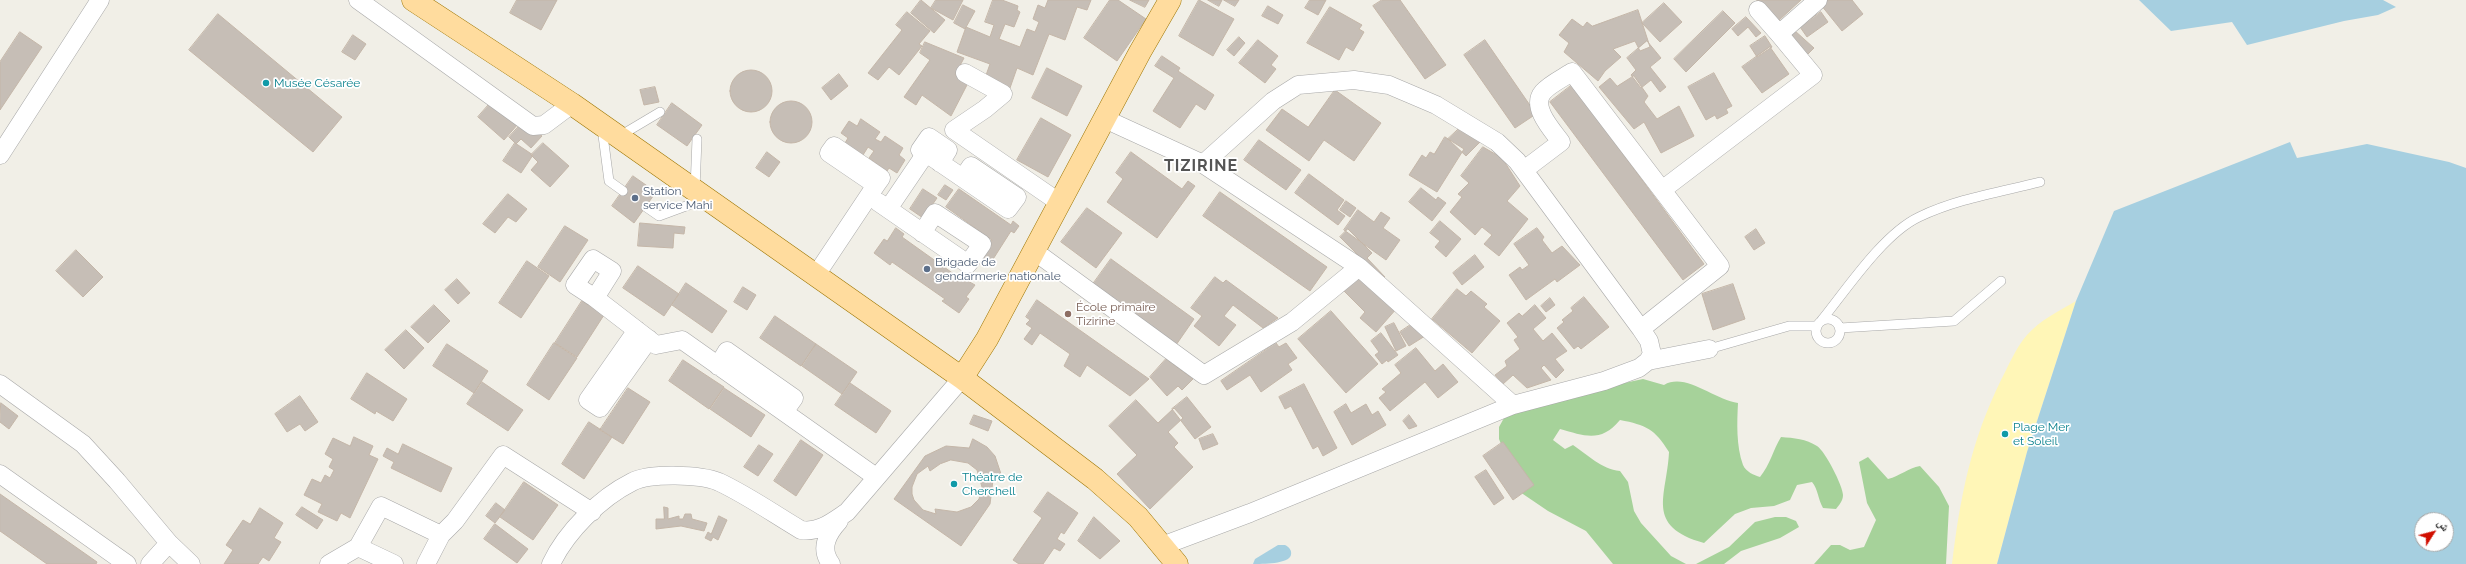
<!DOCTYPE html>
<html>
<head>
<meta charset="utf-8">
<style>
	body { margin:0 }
	#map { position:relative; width:2466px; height:564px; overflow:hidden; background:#f1efe7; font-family:Raleway,"Noto Naskh Arabic",sans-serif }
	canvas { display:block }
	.north { position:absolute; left:2414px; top:512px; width:40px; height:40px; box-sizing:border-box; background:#fff; border:1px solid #a6a6a6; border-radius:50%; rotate:54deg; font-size:11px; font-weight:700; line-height:16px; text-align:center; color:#212121 }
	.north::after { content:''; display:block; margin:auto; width:14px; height:18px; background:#d10f00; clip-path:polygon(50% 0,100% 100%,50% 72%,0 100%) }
</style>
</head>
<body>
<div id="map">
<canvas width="2466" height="564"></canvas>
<div class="north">ش</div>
</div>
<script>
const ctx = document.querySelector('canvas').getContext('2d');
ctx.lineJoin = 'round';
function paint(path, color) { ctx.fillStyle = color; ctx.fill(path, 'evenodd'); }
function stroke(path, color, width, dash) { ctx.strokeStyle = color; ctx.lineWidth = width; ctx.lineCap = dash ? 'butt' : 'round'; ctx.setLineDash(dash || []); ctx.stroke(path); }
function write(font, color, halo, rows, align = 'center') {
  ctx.font = font + ' Raleway,sans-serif'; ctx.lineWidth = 3.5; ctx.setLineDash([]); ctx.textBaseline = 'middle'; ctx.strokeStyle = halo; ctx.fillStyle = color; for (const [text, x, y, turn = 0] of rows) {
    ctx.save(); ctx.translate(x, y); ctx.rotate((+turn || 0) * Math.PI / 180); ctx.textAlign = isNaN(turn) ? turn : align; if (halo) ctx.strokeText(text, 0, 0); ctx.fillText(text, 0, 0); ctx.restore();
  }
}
paint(new Path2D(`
	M1643,379L1664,385C1686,372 1714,400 1738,403C1737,422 1736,446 1743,465C1746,472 1754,475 1760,477C1770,465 1773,450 1781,437C1794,438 1806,439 1817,446C1825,451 1843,486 1843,495C1843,501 1839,505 1836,509L1823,508C1818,499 1818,489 1812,482L1797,485L1790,500L1774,506L1751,508L1735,514L1704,543C1644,526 1667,496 1669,452C1655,429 1646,425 1620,420C1601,443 1585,436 1560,429L1553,440L1565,449L1573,445C1588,455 1601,469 1620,471L1628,482L1634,511L1641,523L1671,556L1686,564H1613L1586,531L1548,511L1520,492L1499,439V427L1504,418L1522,411L1601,388Z
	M1868,457L1888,479C1900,476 1908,468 1920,466L1939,487L1949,506L1946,564H1814L1831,545H1840L1850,550L1864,547L1876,520L1867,503L1859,462Z
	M1775,517H1786L1796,521L1799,527L1780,538L1741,551L1724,564H1696L1729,547L1755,522Z`), '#a6d29a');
paint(new Path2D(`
	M2076,301L2027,452L1997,564H1952C1960,497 1971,441 2001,380C2009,365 2015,349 2027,335C2040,320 2059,311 2076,301Z`), '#fff6b7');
paint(new Path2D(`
	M2139,0H2383L2396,7L2378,15L2344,21L2247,45L2232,22L2171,31Z
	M2290,142L2297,158L2367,144L2449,162L2466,168V564H1997L2027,452L2076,301L2114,211ZM2422,520H2446V544H2422Z
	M1278,545H1285C1289,547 1292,550 1291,555C1289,564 1262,564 1253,564L1255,559Z`), '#a6cfe0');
const building = new Path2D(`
	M517,0H557L541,30L510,13Z
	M921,0L945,20L934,33L911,13Z
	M936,0H963L953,20L931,8Z
	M993,0H1002L1018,6L1017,10L1020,12L1014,27L1005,24L999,39L1020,47L1027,29L1035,32L1039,22L1033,19L1038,5L1045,8L1048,0H1091L1087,10L1077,7L1065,40L1049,34L1033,75L1017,68L1010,88L985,78L990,64L957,52L966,27L990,37L994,25L985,22Z
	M1110,0H1118L1146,19L1117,61L1084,38Z
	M1130,0H1149L1145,7Z
	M1199,0L1234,19L1213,56L1179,36Z
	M1208,0H1222L1219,6Z
	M1224,0H1239L1235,6Z
	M1310,0H1326L1318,15L1305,8Z
	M1382,0H1400L1446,65L1425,79L1373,6Z
	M1757,0H1801L1777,22Z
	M1827,0H1852L1863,14L1842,31L1821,5Z
	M1664,3L1682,22L1660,42L1642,23Z
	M963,5L975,11L965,29L954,23Z
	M1268,6L1283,15L1278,24L1262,16Z
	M1330,7L1362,25L1359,29L1364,32L1353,51L1346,47L1339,60L1307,43Z
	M1638,10L1650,47L1640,51L1635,41L1613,49L1621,57L1605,71L1598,81L1564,52L1569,43L1559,35L1572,19L1583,27L1587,22L1592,26Z
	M1723,11L1735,23L1686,72L1674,59Z
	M907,12L930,31L919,44L922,46L899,75L889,67L878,80L868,73L902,30L896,25Z
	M1821,12L1828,22L1807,37L1800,27Z
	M218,14L342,117L313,152L189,50Z
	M1746,17L1761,33L1756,37L1748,27L1738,36L1732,29Z
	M1794,30L1814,48L1807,55L1788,37Z
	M20,32L42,47L0,110V62Z
	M353,35L366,44L355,60L342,52Z
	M1765,36L1772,47L1757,57L1750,46Z
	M1239,37L1245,43L1234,56L1227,50Z
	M1258,40L1278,56L1271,65L1276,69L1265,83L1239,63Z
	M1485,40L1536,114L1515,128L1464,55Z
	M1647,41L1661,58L1650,67L1666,87L1660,92L1651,80L1641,88L1631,75L1636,70L1627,58Z
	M925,42L964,58L955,75L968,83L951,116L922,95L916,105L904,97L930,60L920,53Z
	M1770,47L1789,74L1762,93L1742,67Z
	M1162,56L1180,68L1178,71L1214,95L1205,110L1196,104L1180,128L1153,111L1174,78L1155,66Z
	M1047,68L1082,86L1067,116L1032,98Z
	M730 91a21 21 0 1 1 42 0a21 21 0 1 1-42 0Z
	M1714,73L1732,106L1726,109L1728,113L1717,119L1715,115L1706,120L1688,87Z
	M839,74L848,86L831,100L822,88Z
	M1634,76L1648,96L1644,102L1657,119L1679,106L1694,136L1661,153L1644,122L1634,129L1599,87L1610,78L1617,86Z
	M1572,85L1704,264L1683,280L1550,102Z
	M655,87L659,102L644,105L640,90Z
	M1335,90L1381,123L1354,161L1324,140L1309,161L1266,130L1282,109L1308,127Z
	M770 122a21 21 0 1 1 42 0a21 21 0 1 1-42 0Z
	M492,101L526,115L504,140L478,117Z
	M672,103L702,125L687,146L657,125Z
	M1041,118L1071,135L1048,177L1017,160Z
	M861,119L880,132L875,139L881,142L885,136L903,148L899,155L905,160L897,173L889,168L887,171L869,158L874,151L868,147L863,155L845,143L848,138L841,133L849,121L857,126Z
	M524,121L542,136L531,148L521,139L516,144L509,137Z
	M1463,125L1480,142L1466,156L1448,139Z
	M1445,137L1464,149L1437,192L1409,175L1422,155L1426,158L1430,152L1434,154Z
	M1259,140L1301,170L1286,190L1244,160Z
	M515,143L533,155L521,173L503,161Z
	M543,143L569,166L550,187L531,170L538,162L531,155Z
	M1483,147L1502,158L1520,186L1507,201L1528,219L1499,256L1484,244L1492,235L1482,227L1475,235L1450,212L1462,197L1458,194L1469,183L1461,176Z
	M767,152L780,162L769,177L756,168Z
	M1131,152L1182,189L1188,181L1195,186L1157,238L1107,202L1123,179L1116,173Z
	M1309,174L1344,200L1337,210L1345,216L1338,225L1295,193Z
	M633,176L656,192L634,223L612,206Z
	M945,185L953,190L946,200L938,195Z
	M1421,188L1436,200L1438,197L1446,203L1432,221L1409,202Z
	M923,189L937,198L923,218L910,209Z
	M959,189L1011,225L1013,221L1019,226L1014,233L1011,231L990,264L980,258L992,240L946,207Z
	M1220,192L1327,267L1310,291L1203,216Z
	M508,194L527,209L516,222L508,217L495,233L483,224Z
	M1346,201L1356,208L1350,217L1340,210Z
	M1087,208L1122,233L1096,268L1061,242Z
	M1358,210L1374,222L1381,212L1390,218L1383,228L1400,240L1386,260L1344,230Z
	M1440,221L1461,239L1446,257L1435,247L1440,241L1430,233Z
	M640,223L685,227L684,234L674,233L673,248L638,246Z
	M565,226L588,240L560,282L538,267Z
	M896,228L904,234L902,237L965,282L966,280L975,285L966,297L969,299L959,313L942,301L945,299L892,262L890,265L874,253L884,239L887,241Z
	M1537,228L1544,237L1542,240L1552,253L1562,246L1580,265L1557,282L1555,279L1526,300L1509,275L1520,267L1522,270L1529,265L1514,244Z
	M1348,229L1372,253L1367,258L1385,277L1378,284L1363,260L1340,237Z
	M1756,229L1765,243L1754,250L1745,237Z
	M76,250L103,277L83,297L56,271Z
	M1475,255L1484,267L1462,285L1453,273Z
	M1111,259L1194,319L1176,345L1093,284Z
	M527,261L549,276L521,318L499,303Z
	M638,266L679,294L664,316L623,288Z
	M1361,276L1397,308L1376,332L1360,318L1365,312L1344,291Z
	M1215,277L1223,283L1226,280L1278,318L1263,328L1233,305L1224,316L1236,325L1219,346L1194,326L1202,316L1191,308Z
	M457,279L470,293L458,304L445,290Z
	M686,283L727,311L712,333L672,305Z
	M1733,284L1745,319L1713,330L1702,294Z
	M743,287L756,295L747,310L734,302Z
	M1457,289L1466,296L1471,291L1487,304L1484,307L1500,321L1472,353L1432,319Z
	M1584,297L1609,327L1581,349L1578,346L1574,349L1557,328L1564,322L1562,320L1573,311L1571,308Z
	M1550,298L1555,305L1546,312L1541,306Z
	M1037,300L1149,379L1130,396L1087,365L1080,377L1064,366L1070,354L1040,333L1032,345L1024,339L1032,328L1026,324L1030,320L1026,317Z
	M582,301L604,315L577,357L555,343Z
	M434,305L450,321L428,343L411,327Z
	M1535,305L1546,318L1533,329L1543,341L1552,333L1567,351L1555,359L1564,370L1556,378L1544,365L1541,368L1551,380L1527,388L1513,375L1503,384L1495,375L1507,366L1505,361L1520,349L1514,340L1518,337L1507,323L1519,313L1522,316Z
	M1331,311L1378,364L1346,393L1298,339Z
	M775,316L816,344L801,366L760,338Z
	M1415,322L1425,336L1409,346L1400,332Z
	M1394,323L1406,346L1396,351L1385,327Z
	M406,330L424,348L404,369L385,350Z
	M1381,333L1398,355L1388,362L1387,360L1382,364L1375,355L1379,352L1371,341Z
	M554,343L577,358L549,400L527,385Z
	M1276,343L1279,347L1286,343L1297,358L1288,364L1292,370L1261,392L1250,375L1227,390L1221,381Z
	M447,344L488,371L474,393L433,366Z
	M816,344L857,372L842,394L802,366Z
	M1416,348L1435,371L1443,364L1458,382L1438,398L1425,382L1390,411L1379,398L1386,392L1382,389L1401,373L1395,365Z
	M1166,359L1193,379L1182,390L1178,386L1167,396L1150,377Z
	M683,360L724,387L709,409L669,381Z
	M367,373L407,399L393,421L376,411L375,414L351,399Z
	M482,382L523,410L508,431L467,404Z
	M850,383L891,411L876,433L835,405Z
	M1304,384L1337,448L1323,456L1318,446L1313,449L1291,406L1285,409L1279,397Z
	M628,388L650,402L623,444L600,430Z
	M724,388L765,415L751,437L710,409Z
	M300,396L318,422L305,431L300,424L287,432L275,414Z
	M1187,397L1211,427L1195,439L1172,409Z
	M1136,400L1158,423L1174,408L1183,418L1168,432L1178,443L1174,447L1193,467L1150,509L1117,474L1137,455L1109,426Z
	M1,403L18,416L9,429L0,422Z
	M1346,404L1351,413L1366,404L1372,415L1378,411L1386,425L1352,445L1334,412Z
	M974,415L992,421L988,431L970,424Z
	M1409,415L1417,426L1409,429L1403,421Z
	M589,422L612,437L584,479L562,464Z
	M1213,434L1218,444L1203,450L1199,439Z
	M354,437L373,446L369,455L378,459L350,518L341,513L337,521L318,512L322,504L304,495L312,479L321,483L325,475L330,478L334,470L329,467L333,459L325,454L333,438L350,446Z
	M973,439L987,447L995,456L1002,477L993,480L990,504L961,546L894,499L925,456L946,446L969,448Z
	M801,440L823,455L796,496L774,481Z
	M1503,442L1534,485L1513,500L1483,456Z
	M403,444L452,468L441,492L391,468L394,462L383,456L387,448L398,454Z
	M759,445L773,454L758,476L744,467Z
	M951,460L968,463L977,470L982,487L979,499L971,507L957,512L935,509L936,514L923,510L914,500L912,494V487L917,474L928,466L930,471L940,464Z
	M1486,470L1504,498L1494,505L1475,477Z
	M524,482L558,505L533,540L500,517Z
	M1048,492L1078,513L1064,534L1061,532L1057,539L1065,544L1060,551L1054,548L1043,564H1019L1013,560L1042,518L1034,512Z
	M0,494L97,562L96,564H47L0,531Z
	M496,503L505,510L495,523L486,516Z
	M302,507L323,520L317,529L296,515Z
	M664,507L668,508V519L679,516V519H683L685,514H691L692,519L707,523L704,531L681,526L656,529V519H664Z
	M260,508L283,523L274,538L281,542L269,561L263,557L258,564H224L233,550L226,545L243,520L250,524Z
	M719,516L727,520L718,540L713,537L711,541L705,538L708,532L711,534Z
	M1094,517L1120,541L1100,559L1078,541Z
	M495,524L528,549L517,563L484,539Z`);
paint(building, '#c6beb6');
stroke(building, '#c4b6a8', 1);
const lane = new Path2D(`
	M602,128L609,181L623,191
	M618,137L660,112
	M695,189L697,139
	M646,207L659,216L705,199
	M1816 331a12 12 0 1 1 24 0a12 12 0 1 1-24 0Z
	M1821,321C1847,289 1883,234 1919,217C1956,199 2000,192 2040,182
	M1840,328L1954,321L2001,281
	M1709,349L1789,326H1816`);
const street = new Path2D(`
	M358,0L533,126L544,125L572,104
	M1758,10L1779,34
	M965,73L1003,94L985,109L954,130L1060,203
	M1105,119L1203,164L1273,101L1298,85L1354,80L1389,85L1436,105L1497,142L1517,161L1641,329L1649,341L1652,354L1648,361
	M926,153L920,150L929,137L948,150L940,163
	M0,155L100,0
	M1203,164L1359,267L1513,405
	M1524,170L1561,142C1553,131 1530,107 1543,92C1550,84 1563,78 1572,72L1662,190
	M878,202L968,264L982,244L935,213L922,233
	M888,209L926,153L1008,209L1017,197L971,166L963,178
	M1034,251L1204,375L1292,322L1359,267
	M816,275L876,185L829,153L834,146L881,178L876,185
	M595,298L575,285L593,259L612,271L595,298L656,345L682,340L876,477
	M1641,329L1720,266L1662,190L1813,75L1779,34L1818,0
	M637,330L588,400L600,408L649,339
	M718,366L727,351L794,398L784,412
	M0,384L83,444L117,481L169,543L191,564
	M0,474L127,564
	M441,535L455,521L503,455L592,512
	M1162,546L1250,513L1513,405L1604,381L1639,368L1648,361L1709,349
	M358,547L394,564
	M150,564L169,543
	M329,564L358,547L381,506L441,535L426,564
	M551,564C566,532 600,498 632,482C650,473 700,474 719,482C747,495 774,514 801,530C819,533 832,522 847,512L962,378
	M831,564C819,548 828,533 839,521`);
const primary = new Path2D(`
	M413,0L572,104L962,378L1095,479L1138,517L1177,564
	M962,378L987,339L1140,52L1170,0`);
stroke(lane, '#a8a8a8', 10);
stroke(street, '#a8a8a8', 19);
stroke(primary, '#9d7500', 23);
stroke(lane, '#fff', 9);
stroke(street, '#fff', 18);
stroke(primary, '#ffdc9e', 22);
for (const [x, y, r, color] of [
	[266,83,4,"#0f9aa8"],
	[635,198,4,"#5c6f8a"],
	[927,269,4,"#5c6f8a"],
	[1068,314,4,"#8d6e63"],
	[2005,434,4,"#0f9aa8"],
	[954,484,4,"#0f9aa8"]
]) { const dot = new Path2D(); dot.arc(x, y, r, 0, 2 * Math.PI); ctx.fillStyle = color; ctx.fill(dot); stroke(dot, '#fff', 1.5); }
write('12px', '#0d838f', '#fff', [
	["Musée Césarée",274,83],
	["Plage Mer",2013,427],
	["et Soleil",2013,441],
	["Théatre de",962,477],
	["Cherchell",962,491]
], 'left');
write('12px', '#4e5e75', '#fff', [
	["Station",643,191],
	["service Mahi",643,205],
	["Brigade de",935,262],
	["gendarmerie nationale",935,276]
], 'left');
write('12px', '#785e54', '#fff', [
	["École primaire",1076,307],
	["Tizirine",1076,321]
], 'left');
ctx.letterSpacing = '1px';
write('bold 16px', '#545454', '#fff', [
	["TIZIRINE",1201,166]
]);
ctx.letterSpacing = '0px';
</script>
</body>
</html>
